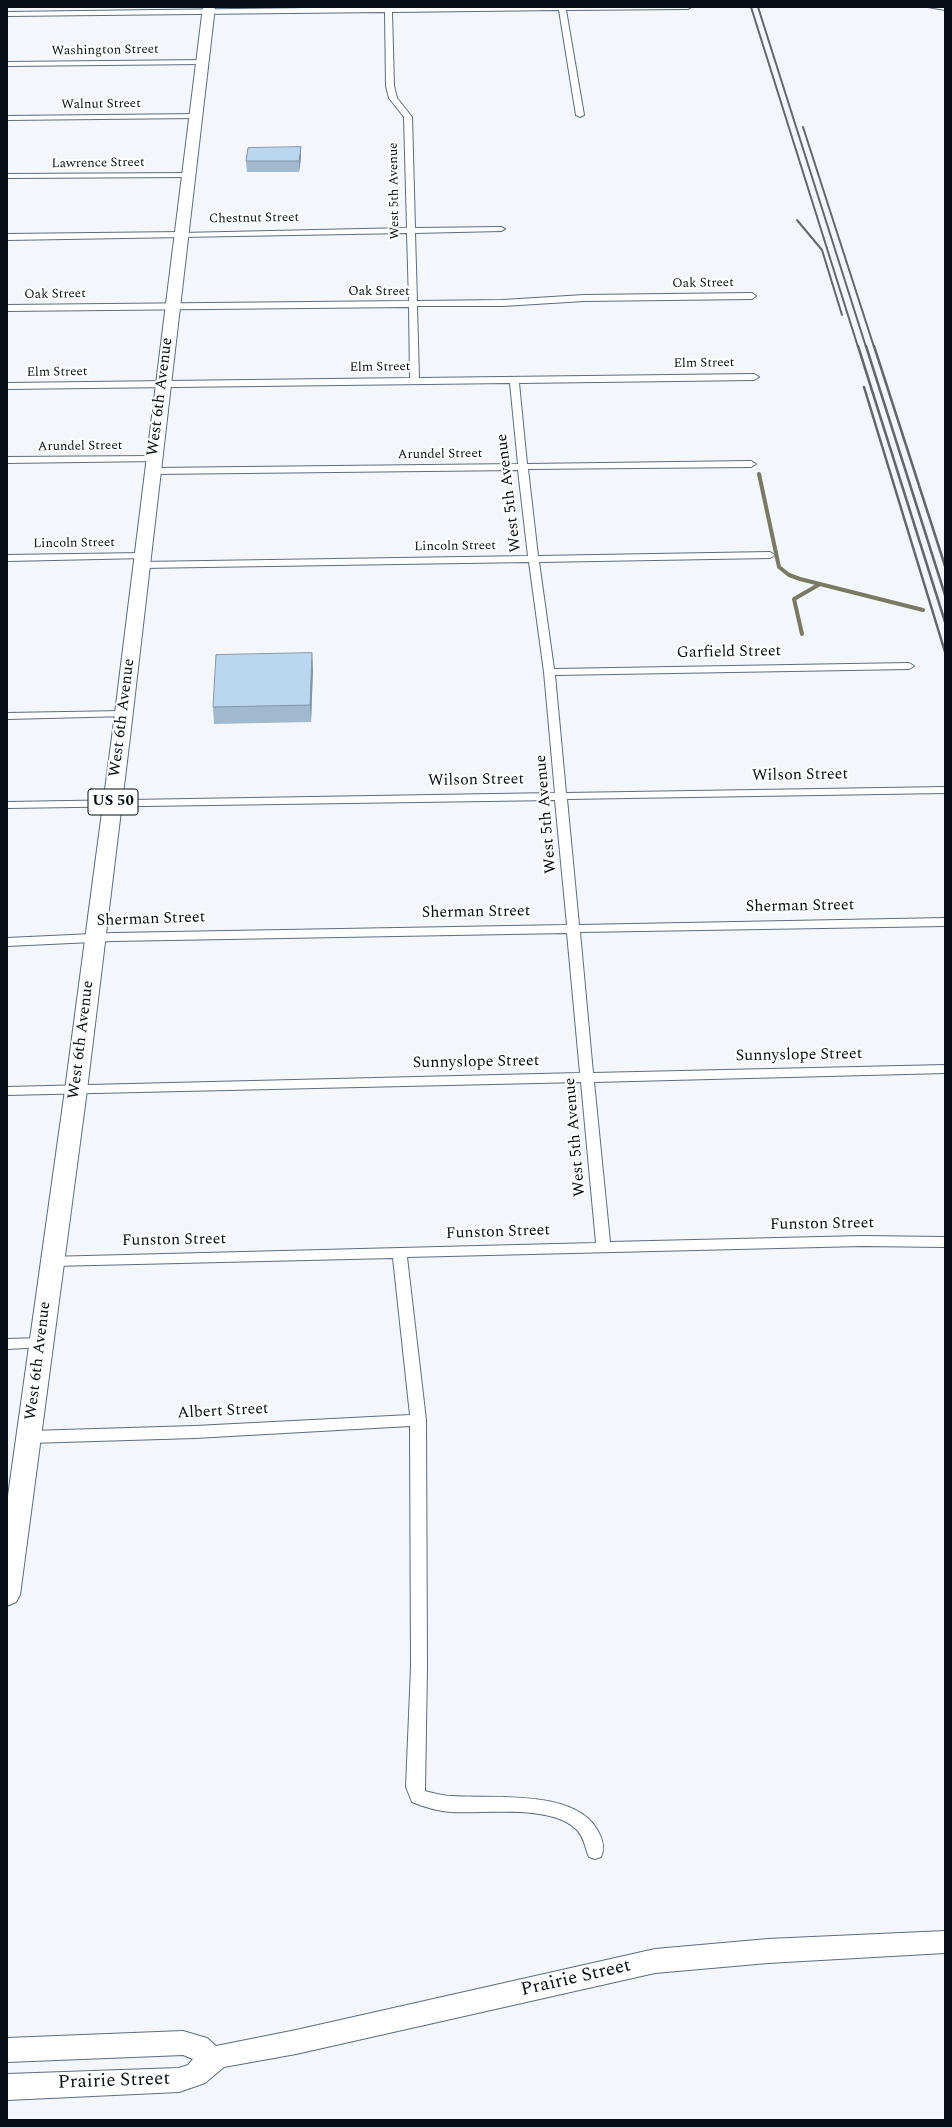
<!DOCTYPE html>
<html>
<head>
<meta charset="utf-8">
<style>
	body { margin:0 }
	#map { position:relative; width:952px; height:2127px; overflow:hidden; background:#f3f7fb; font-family:Spectral,serif }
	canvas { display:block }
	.frame { position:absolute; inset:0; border:8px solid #060d13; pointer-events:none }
</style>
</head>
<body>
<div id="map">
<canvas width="952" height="2127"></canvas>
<div class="frame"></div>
</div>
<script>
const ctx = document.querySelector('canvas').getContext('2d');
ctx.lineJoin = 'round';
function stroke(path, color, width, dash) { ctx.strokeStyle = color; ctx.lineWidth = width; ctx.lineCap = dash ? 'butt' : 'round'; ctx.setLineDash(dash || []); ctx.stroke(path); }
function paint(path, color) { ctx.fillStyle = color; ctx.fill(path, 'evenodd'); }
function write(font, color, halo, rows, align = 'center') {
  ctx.font = font + ' Spectral,serif'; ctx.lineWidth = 4; ctx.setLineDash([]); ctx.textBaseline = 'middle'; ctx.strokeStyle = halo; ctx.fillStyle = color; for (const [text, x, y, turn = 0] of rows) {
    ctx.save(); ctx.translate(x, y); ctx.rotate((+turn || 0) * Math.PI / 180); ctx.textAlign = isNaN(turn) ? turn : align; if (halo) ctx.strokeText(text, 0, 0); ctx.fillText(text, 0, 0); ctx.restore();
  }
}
stroke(new Path2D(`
	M759,474L779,567L789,575L800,579L923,610
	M802,634L794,599L820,584`), '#7a7a64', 4);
const street = new Path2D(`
	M385,7H691L688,9L566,10L584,115L580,117L576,115L559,10L392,12L394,86L397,98L412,117L415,228L501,227L505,229L501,231L415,233L417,301L503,300L584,295L752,293L756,296L752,299L584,301L503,306H417L419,378L754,374L759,377L754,380L519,383L527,464L751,461L756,464L751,467L528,469L538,556L770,552L775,555L770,558L539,562L554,669L909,663L914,666L909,669L555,675L566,793L945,787V793L567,799L579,925L945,918V926L580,932L593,1073L945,1065V1073L594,1082L610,1242L862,1236L945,1237V1247L862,1246L407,1257L426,1420L427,1667L425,1791C434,1793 443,1796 452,1796C493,1799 578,1788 599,1833C603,1841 605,1849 601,1857L595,1859L589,1857C584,1846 585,1838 576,1829C550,1804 485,1814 451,1812C438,1811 424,1807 412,1802L406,1787L411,1667L410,1426L195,1438L29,1443L24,1441L21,1437L24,1433L29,1431L195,1426L410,1415L393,1258L52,1266L47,1265L45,1261L47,1257L596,1243L581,1082L7,1095V1087L580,1073L567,933L114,941L7,946V938L114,933L567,925L555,800L7,808V802L555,793L544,672L529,562L141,568L136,565L141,562L528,556L518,470L153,474L148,471L153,468L518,464L510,383L7,389V383L410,378L409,307L7,311V305L409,301L407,233L181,237L177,235L181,233L407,228L404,117L389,98L386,86L385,12L7,16V12Z
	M928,7H945V10Z
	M206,60V64H203L7,66V62Z
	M199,114V118H196L7,120V116Z
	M192,173L193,175L189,177L7,178V174Z
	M154,456L157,457V461L7,463V457Z
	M142,553L147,556L146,558L7,561V555Z
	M124,711L129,714L128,716L7,719V713Z
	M41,1338L46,1339L48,1343L46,1347L7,1349V1339Z`);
const secondary = new Path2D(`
	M181,232L185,233L187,235L185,237L7,240V234Z
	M945,1931V1953L768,1963L655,1973L296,2054L224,2067L205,2083L179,2092L7,2100V2074L179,2068L188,2065L193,2059L183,2055L7,2062V2038L183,2031L207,2038L216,2046L296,2030L655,1949L768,1939Z`);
const primary = new Path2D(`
	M203,7H215L130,737L87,1090L20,1595L16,1602L7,1606V1503L65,1090L112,737Z`);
stroke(street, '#5b6d7e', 2);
stroke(secondary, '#5b6d7e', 2);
stroke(primary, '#5b6d7e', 2);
paint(street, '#fff');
paint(secondary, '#fff');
paint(primary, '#fff');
stroke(new Path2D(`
	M751,7L858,347
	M758,7L866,347
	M803,127L874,347
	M797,220L822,250L842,315`), '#62676d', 2);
stroke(new Path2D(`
	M858,346L945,622
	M866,346L945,595
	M874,346L945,566
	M864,387L945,652`), '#62676d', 2.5);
paint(new Path2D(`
	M301,147V158L299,172H247L246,161Z
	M312,653L313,670L311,722L214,724L213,707Z`), '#a1b9ce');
paint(new Path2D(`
	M301,147V158L299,172V161Z
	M312,653L313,670L311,722L310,705Z`), '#8396a7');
const building = new Path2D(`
	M301,147L299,161H246L248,148Z
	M312,653L310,705L213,707L216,655Z`);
paint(building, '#bbd7ef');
stroke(building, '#8396a7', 1);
write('13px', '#060d13', '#fff', [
	["Washington Street",105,51,-1],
	["Walnut Street",101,105,-1],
	["Lawrence Street",98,164,-1],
	["West 5th Avenue",395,191,-91],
	["Chestnut Street",254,219,-1],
	["Oak Street",703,284,-1],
	["Oak Street",379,292],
	["Oak Street",55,295,-1],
	["Elm Street",704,364,-1],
	["Elm Street",380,368,-1],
	["Elm Street",57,373,-1],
	["Arundel Street",80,447,-1],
	["Arundel Street",440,455,-1],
	["Lincoln Street",74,544,-1],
	["Lincoln Street",455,547,-1]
]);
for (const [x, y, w] of [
	[113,802,50]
]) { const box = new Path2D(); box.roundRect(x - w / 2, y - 13, w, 26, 3); ctx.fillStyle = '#fff'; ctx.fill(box); stroke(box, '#060d13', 1); }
write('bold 15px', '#060d13', null, [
	["US 50",113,802]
]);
write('16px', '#060d13', '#fff', [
	["West 6th Avenue",161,397,-83],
	["West 5th Avenue",510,493,-97],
	["Garfield Street",729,653,-1],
	["West 6th Avenue",123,718,-83],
	["Wilson Street",800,776,-1],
	["Wilson Street",476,781,-1],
	["West 5th Avenue",547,814,-95],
	["Sherman Street",800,907,-1],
	["Sherman Street",476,913,-1],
	["Sherman Street",151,920,-2],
	["West 6th Avenue",82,1040,-83],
	["Sunnyslope Street",799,1056,-1],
	["Sunnyslope Street",476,1063,-1],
	["West 5th Avenue",576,1137,-95],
	["Funston Street",822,1225,-1],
	["Funston Street",498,1233,-2],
	["Funston Street",174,1241,-1],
	["West 6th Avenue",39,1361,-83],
	["Albert Street",223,1412,-3]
]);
write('19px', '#060d13', '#fff', [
	["Prairie Street",576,1979,-13],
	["Prairie Street",114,2082,-2]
]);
</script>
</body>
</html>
